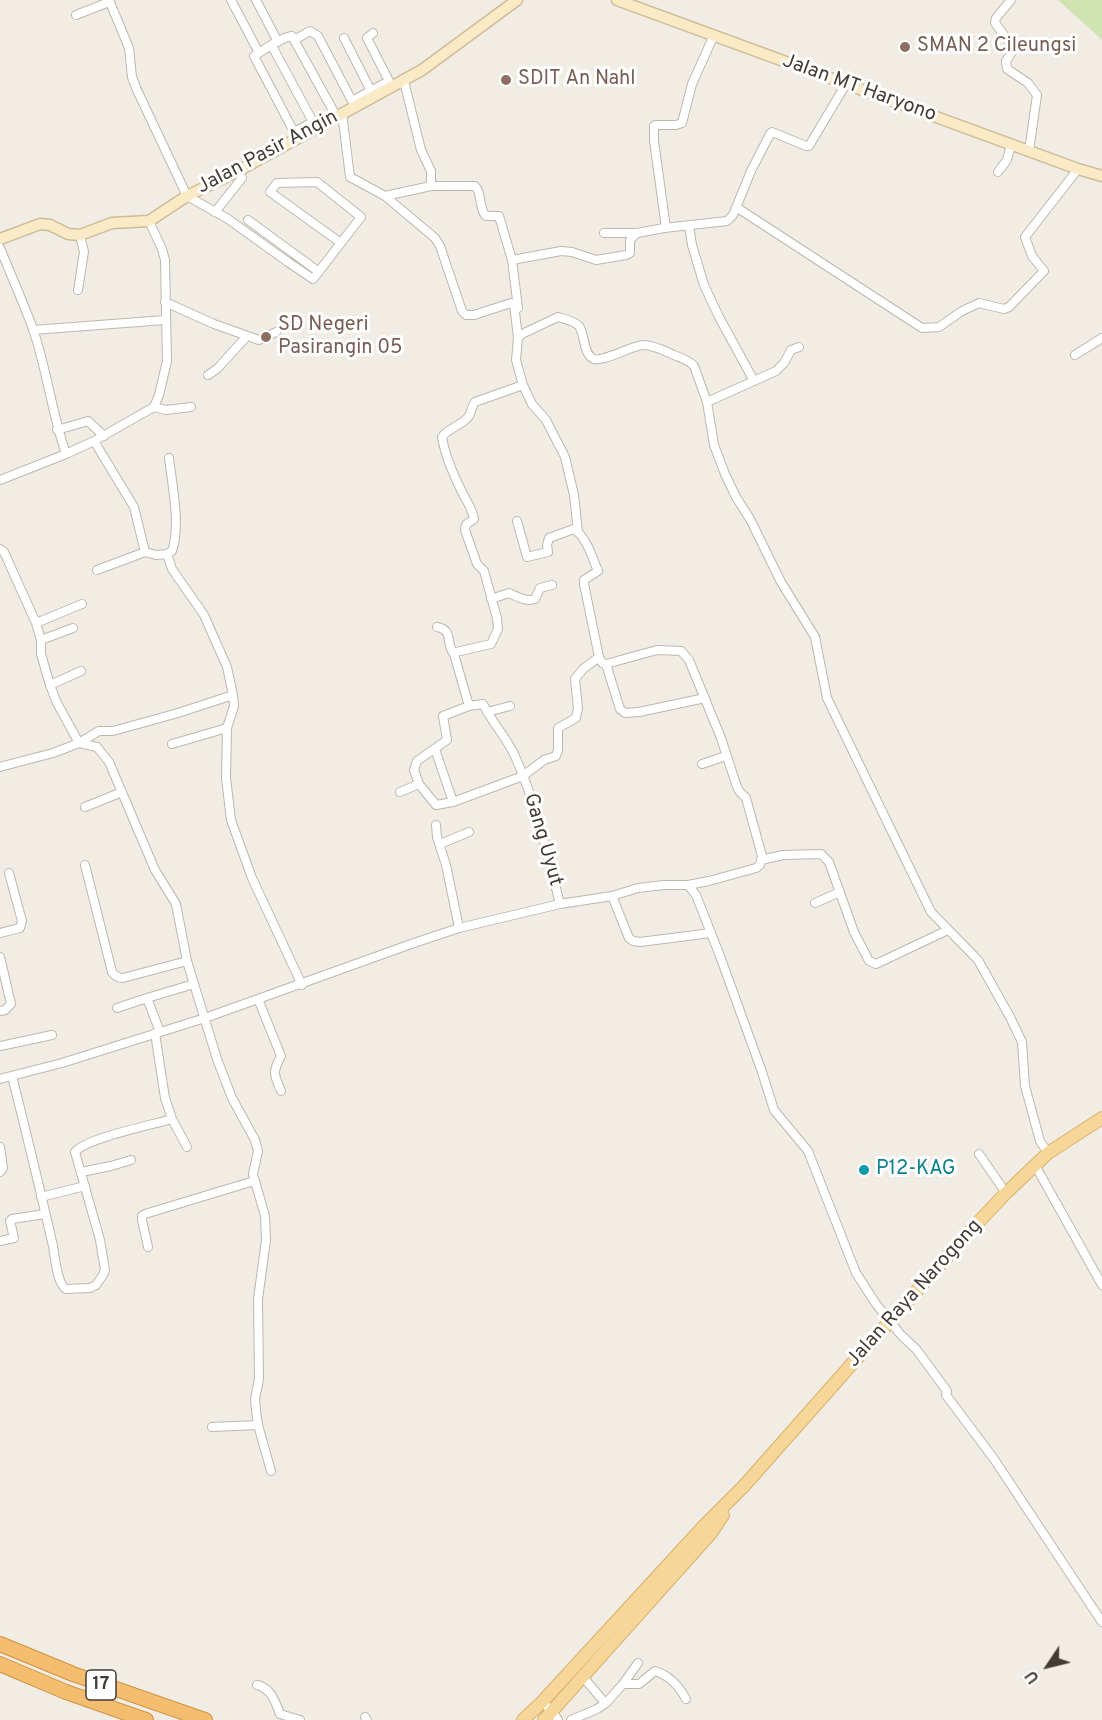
<!DOCTYPE html>
<html>
<head>
<meta charset="utf-8">
<style>
	body { margin:0 }
	#map { position:relative; width:1102px; height:1720px; overflow:hidden; background:#f1ede5; font-family:Overpass,sans-serif }
	canvas { display:block }
	.north { position:absolute; left:1018px; top:1636px; width:60px; height:60px; -webkit-text-stroke:4px #fff; paint-order:stroke; rotate:235deg; font-size:16px; font-weight:700; line-height:24px; text-align:center; color:#433d35 }
	.north::after { content:''; display:block; margin:auto; width:21px; height:27px; background:#433d35; clip-path:polygon(50% 0,100% 100%,50% 72%,0 100%) }
</style>
</head>
<body>
<div id="map">
<canvas width="1102" height="1720"></canvas>
<div class="north">U</div>
</div>
<script>
const ctx = document.querySelector('canvas').getContext('2d');
ctx.lineJoin = 'round';
function paint(path, color) { ctx.fillStyle = color; ctx.fill(path, 'evenodd'); }
function stroke(path, color, width, dash) { ctx.strokeStyle = color; ctx.lineWidth = width; ctx.lineCap = dash ? 'butt' : 'round'; ctx.setLineDash(dash || []); ctx.stroke(path); }
function write(font, color, halo, rows, align = 'center') {
  ctx.font = font + ' Overpass,sans-serif'; ctx.lineWidth = 6; ctx.setLineDash([]); ctx.textBaseline = 'middle'; ctx.strokeStyle = halo; ctx.fillStyle = color; for (const [text, x, y, turn = 0] of rows) {
    ctx.save(); ctx.translate(x, y); ctx.rotate((+turn || 0) * Math.PI / 180); ctx.textAlign = isNaN(turn) ? turn : align; if (halo) ctx.strokeText(text, 0, 0); ctx.fillText(text, 0, 0); ctx.restore();
  }
}
paint(new Path2D(`
	M1058,0H1102V40Z`), '#d0e3b1');
const street = new Path2D(`
	M109,0L129,48L132,77L137,90L187,196L228,219L288,262L313,279L361,217L317,182L277,183L270,192L341,243
	M231,0L259,53
	M256,0L278,42
	M1011,0L996,18L995,23L1012,46V52L1006,61L1007,69L1028,83L1037,95L1029,151
	M76,15L109,2
	M344,38L371,91
	M294,40L310,31L318,36L352,101L389,81L367,38L373,33
	M272,46L313,122L294,132L254,56C266,49 279,38 292,36L336,116
	M404,81L421,150L431,171V186
	M342,113L350,177L385,196L435,238L440,246L462,311L466,315H474L511,303L514,304L518,338L516,360L523,385L532,404L546,420L565,457L574,495L578,532
	M998,172L1007,160L1011,145
	M385,196L431,186H475C483,194 478,208 486,216H499L512,260L518,308
	M736,207L922,328L939,327L962,311L979,303L1004,309L1009,307L1044,271L1032,256L1025,237L1078,169
	M215,212L242,178
	M248,220L319,272
	M689,225L692,245L704,285L719,317L754,381
	M666,228L654,141V126L655,125H676L682,123L692,84L714,35
	M604,233H637L664,228L727,221L733,215L751,171L770,134L772,132L806,146H809L846,84
	M0,248C11,275 23,302 33,329C47,370 52,414 66,454
	M512,260L561,251L572,252L596,260L626,255L630,253V240L637,233
	M78,290L84,252L80,235
	M165,302L214,324L259,340L276,332
	M33,330L165,320
	M518,338L522,334L558,317C565,319 574,321 579,326C585,334 583,355 594,359C603,362 631,346 643,345C654,345 665,351 674,355C681,358 689,360 694,366L707,402L714,445L725,474L736,497L750,519L781,582L815,637L827,698L931,912L978,960L1010,1017L1022,1042L1025,1086L1040,1141L1048,1153
	M1075,355L1102,338
	M208,375L217,369L247,336
	M707,402L776,371L784,363L791,350L799,347
	M154,407L166,410L191,407
	M57,430L88,421L104,436
	M94,441L134,507L145,552L156,555L167,554L172,569L204,615L227,667L233,695L234,706L227,728L226,778L231,820L252,878L302,985
	M0,480L66,454L94,441L154,407L159,395L167,361L165,260L162,249L149,221
	M517,521L527,557L548,552L547,545L549,538L574,529C587,538 592,557 598,571L584,580V584L599,657L602,663L606,664L657,650L681,651L689,660L721,738L736,784L739,791L746,798L762,856L760,865L756,868L709,881L688,885
	M0,549L4,552L36,623L41,640V654L50,685L57,703L79,743L99,731H113L178,713L233,695
	M167,554L172,551C181,526 172,484 169,458
	M97,570L145,552
	M491,599L509,593C518,597 526,602 535,599L540,588L552,585
	M36,623L82,604
	M437,627C454,630 445,643 454,654
	M41,640L73,628
	M606,664L620,709L625,713L639,712L705,698
	M50,685L81,671
	M469,706L454,654L456,652L491,644L498,629L497,618L484,571L477,564L465,530C465,522 470,523 474,519C472,508 467,502 462,492C454,476 445,456 442,437C448,428 463,425 469,416C472,411 471,407 475,402L523,385
	M487,712L510,706
	M172,744L227,728
	M435,749L453,802L523,776L544,760L556,756L558,750V728L576,718L578,708L575,679L583,669L599,657
	M702,764L726,756
	M0,767L53,753L79,743L97,747L109,762L155,870L176,904L187,961L217,1059L232,1098L255,1140L258,1151L253,1174L265,1216L266,1240L258,1299L259,1379L255,1399L256,1410L258,1425L271,1471
	M419,784L436,805L453,802
	M400,792L419,784L414,770L417,761L447,740L443,716L469,706L483,704C492,722 505,736 514,754C536,802 547,853 560,904
	M85,807L122,792
	M436,825L437,837L446,865L459,928
	M440,844L469,832
	M761,860L783,855L821,854L829,862L854,932L869,961L876,964L948,930
	M85,865L112,972C115,976 118,978 123,978L187,961
	M612,896L629,938L633,941L640,942L711,933
	M815,903L840,892
	M0,933L20,928L22,921L9,873
	M0,957L11,1004L5,1010L0,1011
	M147,998L194,984
	M258,999L281,1056C272,1072 274,1075 281,1091
	M117,1008L147,998L160,1032
	M155,1033L165,1098L172,1119L187,1147
	M0,1046L52,1035
	M12,1076C26,1132 40,1189 53,1246C55,1257 57,1284 66,1289L90,1288L96,1285L103,1275L105,1270L100,1240L75,1152C86,1138 152,1125 172,1119
	M0,1079L62,1063L205,1018L414,943L459,928L560,904L612,896L638,888L664,885H688L696,895L720,956L762,1072L774,1110L808,1151L856,1273L876,1304L901,1335L916,1349L947,1391L946,1395L994,1459L1102,1622
	M0,1147L3,1168L0,1172
	M979,1154L1006,1193
	M1035,1165L1102,1285
	M81,1172L111,1166L131,1160
	M41,1197L85,1186
	M0,1241L14,1238L10,1221L12,1219L45,1214
	M148,1247L142,1220V1216L145,1214L254,1181
	M212,1427L258,1425
	M583,1677L605,1703
	M623,1684L638,1663
	M257,1685C271,1688 275,1701 280,1714L300,1720
	M542,1702L553,1712L558,1720
	M365,1717L367,1720
	M571,1720L597,1709L606,1703L623,1684H639L655,1671C668,1675 679,1686 686,1699`);
const secondary = new Path2D(`
	M617,0L1078,169L1102,176
	M0,239L40,224L50,225L68,234L80,235L112,223L149,221L187,196L236,172L422,70L517,0`);
const primary = new Path2D(`
	M523,1720L542,1702L702,1528L743,1487L967,1234L1006,1193L1048,1153L1102,1118
	M544,1720L711,1533L723,1515`);
const highway = new Path2D(`
	M0,1644L73,1674L205,1720
	M0,1664L66,1692L146,1720`);
stroke(street, '#bfb7ac', 10);
stroke(secondary, '#cebc98', 13);
stroke(primary, '#dab16b', 14);
stroke(highway, '#d19240', 16);
stroke(street, '#fff', 8);
stroke(secondary, '#faeac6', 10);
stroke(primary, '#f6d699', 12);
stroke(highway, '#f3be6f', 14);
for (const [x, y, r, color] of [
	[905,47,6,"#8d6e63"],
	[506,80,6,"#8d6e63"],
	[266,337,6,"#8d6e63"],
	[864,1170,6,"#0f9aa8"]
]) { const dot = new Path2D(); dot.arc(x, y, r, 0, 2 * Math.PI); ctx.fillStyle = color; ctx.fill(dot); stroke(dot, '#fff', 2); }
for (const [x, y, w] of [
	[101,1685,30]
]) { const box = new Path2D(); box.roundRect(x - w / 2, y - 15, w, 30, 4.5); ctx.fillStyle = '#fff'; ctx.fill(box); stroke(box, '#433d35', 1.5); }
write('bold 18px', '#433d35', null, [
	["17",101,1685]
]);
write('20px', '#785e54', '#fff', [
	["SMAN 2 Cileungsi",917,47],
	["SDIT An Nahl",518,80],
	["SD Negeri",278,326],
	["Pasirangin 05",278,349]
], 'left');
write('20px', '#433d35', '#fff', [
	["Jalan MT Haryono",859,89,20],
	["Jalan Pasir Angin",268,153,-28],
	["Gang Uyut",542,840,74],
	["Jalan Raya Narogong",915,1294,-48]
]);
write('20px', '#0d838f', '#fff', [
	["P12-KAG",876,1170]
], 'left');
</script>
</body>
</html>
